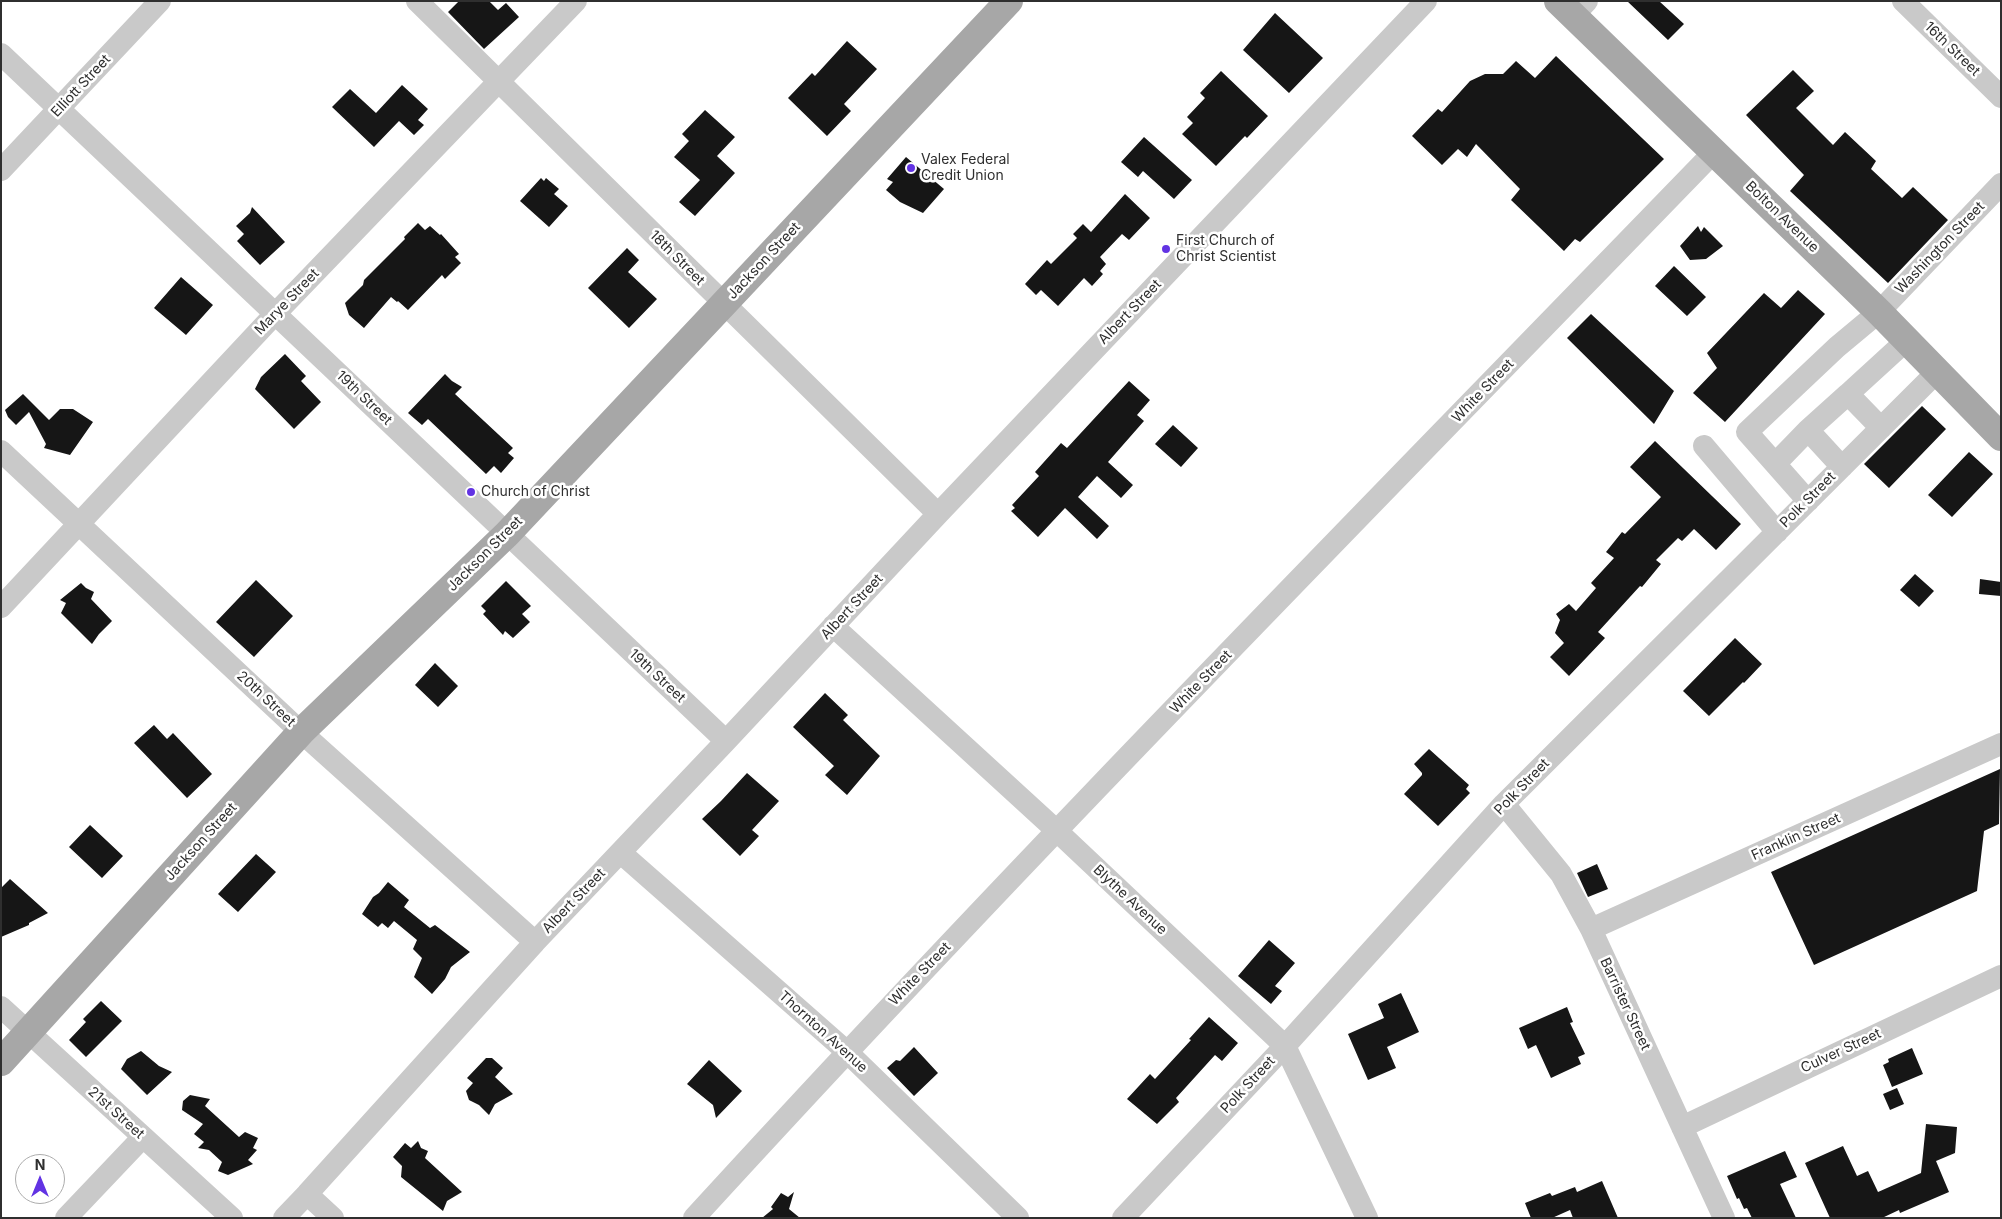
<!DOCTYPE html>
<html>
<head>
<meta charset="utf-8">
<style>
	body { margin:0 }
	#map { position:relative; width:2002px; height:1219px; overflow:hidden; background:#fff; font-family:Inter,sans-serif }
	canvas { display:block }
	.frame { position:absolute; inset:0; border:2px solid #2f2f2f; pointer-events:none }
	.north { position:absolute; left:15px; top:1154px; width:50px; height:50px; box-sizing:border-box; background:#fff; border:1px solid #acacac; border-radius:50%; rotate:0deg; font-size:14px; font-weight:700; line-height:20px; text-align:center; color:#2f2f2f }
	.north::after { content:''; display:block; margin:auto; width:18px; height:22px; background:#6233e3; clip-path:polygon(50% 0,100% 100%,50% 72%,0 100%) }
</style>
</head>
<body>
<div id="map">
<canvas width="2002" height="1219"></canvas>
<div class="frame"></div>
<div class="north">N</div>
</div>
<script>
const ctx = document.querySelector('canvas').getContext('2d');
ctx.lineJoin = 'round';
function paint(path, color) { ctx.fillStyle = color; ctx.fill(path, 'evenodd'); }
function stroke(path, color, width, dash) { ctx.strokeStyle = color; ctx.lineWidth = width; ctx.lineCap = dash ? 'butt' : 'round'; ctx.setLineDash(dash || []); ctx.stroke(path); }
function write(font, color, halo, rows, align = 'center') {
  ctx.font = font + ' Inter,sans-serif'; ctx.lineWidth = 5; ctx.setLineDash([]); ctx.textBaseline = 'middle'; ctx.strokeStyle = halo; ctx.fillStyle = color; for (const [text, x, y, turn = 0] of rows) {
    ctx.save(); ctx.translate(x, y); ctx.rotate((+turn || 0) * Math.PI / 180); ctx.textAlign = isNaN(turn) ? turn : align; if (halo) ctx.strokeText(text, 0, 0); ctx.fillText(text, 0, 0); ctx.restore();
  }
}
paint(new Path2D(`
	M459,1H489L498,10L506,3L519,17L484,49L448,12Z
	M1627,1H1659L1684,24L1668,40Z
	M1275,13L1323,58L1289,93L1243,50Z
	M847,41L877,69L844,104L851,111L827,136L788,98L812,73L815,76Z
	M1556,56L1664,159L1580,242L1575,239L1564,251L1511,200L1520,189L1476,144L1467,157L1458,149L1442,165L1412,136L1438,109L1442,112L1470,81L1485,74H1503L1516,61L1535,78Z
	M1793,70L1814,91L1796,108L1833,145L1845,132L1876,161L1871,169L1902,198L1913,187L1948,220L1888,283L1790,191L1804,175L1746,115Z
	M1221,71L1268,116L1247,138L1245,136L1216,166L1182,134L1193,123L1187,117L1205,98L1200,93Z
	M402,85L428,109L418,120L424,125L414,135L399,121L374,147L332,107L350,89L376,113Z
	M705,110L735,137L717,156L735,173L695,216L679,202L700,180L674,157L689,141L682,134Z
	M1144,137L1192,180L1174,199L1143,171L1138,177L1121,162Z
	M906,157L944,189L923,213L900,202L886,190L893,182L887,179Z
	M541,178L544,181L546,178L559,189L554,194L568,206L549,227L520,201Z
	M1125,194L1150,218L1129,240L1122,234L1100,257L1106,264L1100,271L1103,274L1092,286L1084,278L1058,306L1041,290L1036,295L1025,284L1047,260L1051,264L1077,238L1073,234L1083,224L1091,232Z
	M252,207L285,242L260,265L237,241L244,234L236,226L250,213Z
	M418,223L425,230L430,226L440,235L441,234L459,254L455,257L461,263L445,279L442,275L408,310L398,301L397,302L391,297L364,328L349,315L345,303L363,285L364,280L405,239L404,237Z
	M1698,226L1701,232L1704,227L1723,246L1706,259L1690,260L1680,246Z
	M627,248L639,260L628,272L657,299L629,328L588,288Z
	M1674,266L1706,297L1687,316L1655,286Z
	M181,277L213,305L186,335L154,308Z
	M1798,290L1825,314L1725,422L1693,393L1717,368L1707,353L1764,293L1781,308Z
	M1591,314L1674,391L1654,424L1567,338Z
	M285,354L306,376L301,381L321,402L294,429L255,389L261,377Z
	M445,374L452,381L462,387L455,394L513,448L508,453L514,458L501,473L494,466L486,474L428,419L422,425L408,413Z
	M1129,381L1150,400L1137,415L1144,421L1108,462L1133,485L1121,498L1097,476L1078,497L1109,526L1097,539L1065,508L1038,537L1011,511L1015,508L1012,505L1039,476L1035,472L1061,443L1067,448Z
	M23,394L49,420L60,409H73L93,422L70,455L44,448L46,444L29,412L16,425L8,417L5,410Z
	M1922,406L1946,429L1889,488L1864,464Z
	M1173,425L1198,448L1181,467L1155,444Z
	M1655,441L1741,524L1716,550L1694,529L1682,541L1678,538L1656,560L1661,564L1642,587L1640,586L1598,632L1605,638L1569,676L1550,657L1564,643L1555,633L1560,620L1556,614L1569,604L1576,611L1596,588L1591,583L1614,558L1606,552L1622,532L1625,534L1661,497L1630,467Z
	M1969,452L1993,474L1952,517L1928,495Z
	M1915,574L1934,591L1919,607L1900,590Z
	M1980,579L2001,582V596L1979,594Z
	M256,580L293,616L254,657L216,622Z
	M506,581L531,606L522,614L530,622L513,638L505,631L503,635L483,614L486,611L481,606Z
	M81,583L86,588L94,592L91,599L112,621L99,634L92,644L61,613L66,603L60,600Z
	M1735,638L1762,664L1744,683L1743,682L1709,716L1683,691Z
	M435,663L458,686L438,707L415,685Z
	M825,693L848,715L843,720L880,756L847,795L825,775L834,766L793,727Z
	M154,725L167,739L173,733L212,774L187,798L134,743Z
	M1429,749L1469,785L1466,789L1470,793L1438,826L1404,794L1422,775V773L1414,764Z
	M2000,769L1999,824L1984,831L1977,891L1814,965L1771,872Z
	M747,773L779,801L752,830L759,836L740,856L702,819L721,801Z
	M90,825L123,856L102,878L69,847Z
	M256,854L276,872L238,912L218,894Z
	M1597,864L1608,889L1588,897L1577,873Z
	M10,879L48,913L29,923V925L1,937V888Z
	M388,882L409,900L404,907L430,928L435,925L470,952L451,967L445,979L432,994L414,977L422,958L413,949L417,940L394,921L388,928L382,923L378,927L362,914L373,897L379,893Z
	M1269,940L1295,963L1275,986L1282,991L1271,1004L1238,976Z
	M1401,993L1419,1032L1387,1047L1396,1068L1368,1080L1348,1034L1384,1018L1378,1004Z
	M101,1001L122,1021L86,1057L69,1040L86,1022L83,1019Z
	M1567,1007L1573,1022L1570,1023L1585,1054L1578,1057L1581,1064L1551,1078L1536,1045L1528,1049L1519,1028Z
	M1209,1017L1238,1043L1222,1061L1215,1055L1176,1098L1179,1102L1157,1124L1127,1099L1150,1074L1155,1079L1191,1040L1189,1039Z
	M914,1047L938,1073L914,1096L887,1068L896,1060L900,1061Z
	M1912,1048L1923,1074L1892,1087L1883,1065L1889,1062L1888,1059Z
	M141,1051L159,1066L172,1072L147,1095L121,1069L127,1059Z
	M486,1058H492L503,1068L495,1077L513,1094L495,1104L489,1115L479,1105L469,1100L466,1091L473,1083L467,1078Z
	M709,1060L742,1091L716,1118L713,1105L687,1084Z
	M1897,1088L1904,1104L1890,1110L1883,1094Z
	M190,1095L210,1099L205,1106L239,1137L245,1132L258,1138L253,1148L257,1150L248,1160L253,1164L228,1175L218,1171L222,1162L209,1150L198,1148L204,1142L194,1134L203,1124L182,1110L183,1101Z
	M1926,1124L1957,1127L1955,1153L1936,1161L1949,1192L1900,1213L1899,1210L1882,1218H1830L1805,1163L1843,1146L1857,1176L1868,1171L1878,1192L1921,1173Z
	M418,1141L421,1148L428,1151L425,1158L462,1192L447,1201L443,1211L401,1177L402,1166L393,1157L405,1143L411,1148Z
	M1785,1151L1797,1177L1780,1184L1796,1218H1752L1747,1208L1744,1209L1739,1198L1737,1199L1727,1176Z
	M1602,1181L1618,1218H1573L1570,1210L1552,1218H1531L1525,1203L1550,1193L1552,1196L1575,1187L1577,1192Z
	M794,1192L789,1209L800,1218H762L773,1209L771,1207L781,1193L788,1197Z`), '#161616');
stroke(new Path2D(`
	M417,1L938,514
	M1903,1L2001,97
	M1573,16L1587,1
	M1,54L726,741
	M1,170L160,1
	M1848,394L1907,340
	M1808,430L1842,467
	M1704,446L1777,532
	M1,451L301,732L535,942
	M1776,463L1808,430L1848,394L1881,428
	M1808,501L1747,432L1837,347L1879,312L2001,184
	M1,607L275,314L576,1
	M833,626L1057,831L1285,1046L1367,1218
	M1504,804L1561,874L1591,929L1724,1218
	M621,853L846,1051L1018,1218
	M1591,929L2001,744
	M1,1007L232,1218
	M1682,1127L2001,976
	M307,1194L333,1218
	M66,1218L143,1137
	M284,1218L307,1194L535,942L726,741L938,514L1426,1
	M694,1218C1026,855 1372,505 1714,152
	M1123,1218L1285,1046L1504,804L1937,372`), '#c9c9c9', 22);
stroke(new Path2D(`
	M1558,1L1879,312L2001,437
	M1,1062L301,732L507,534L1009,1`), '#a7a7a7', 28);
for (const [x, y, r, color] of [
	[911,168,5,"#6233e3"],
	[1166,249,5,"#6233e3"],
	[471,492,5,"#6233e3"]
]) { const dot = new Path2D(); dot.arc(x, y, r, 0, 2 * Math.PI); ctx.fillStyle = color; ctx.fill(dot); stroke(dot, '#fff', 2); }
write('14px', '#2f2f2f', '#fff', [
	["16th Street",1952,49,44],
	["Elliott Street",81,86,-47],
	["Bolton Avenue",1782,217,44],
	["Washington Street",1940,248,-46],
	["18th Street",677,258,45],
	["Jackson Street",764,261,-47],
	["Marye Street",287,302,-46],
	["Albert Street",1130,312,-46],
	["White Street",1483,391,-46],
	["19th Street",364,398,44],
	["Polk Street",1808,500,-45],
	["Jackson Street",485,554,-45],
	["Albert Street",852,607,-47],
	["19th Street",657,676,43],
	["White Street",1201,682,-46],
	["20th Street",266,699,43],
	["Polk Street",1522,787,-46],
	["Franklin Street",1796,837,-24],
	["Jackson Street",201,842,-48],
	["Blythe Avenue",1130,900,43],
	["Albert Street",574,901,-46],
	["White Street",920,974,-46],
	["Barrister Street",1625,1004,65],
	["Thornton Avenue",823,1032,42],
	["Culver Street",1841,1051,-25],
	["Polk Street",1248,1085,-47],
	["21st Street",116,1113,42]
]);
write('14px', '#2f2f2f', '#fff', [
	["Valex Federal",921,160],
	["Credit Union",921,176],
	["First Church of",1176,241],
	["Christ Scientist",1176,257],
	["Church of Christ",481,492]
], 'left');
</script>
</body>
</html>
